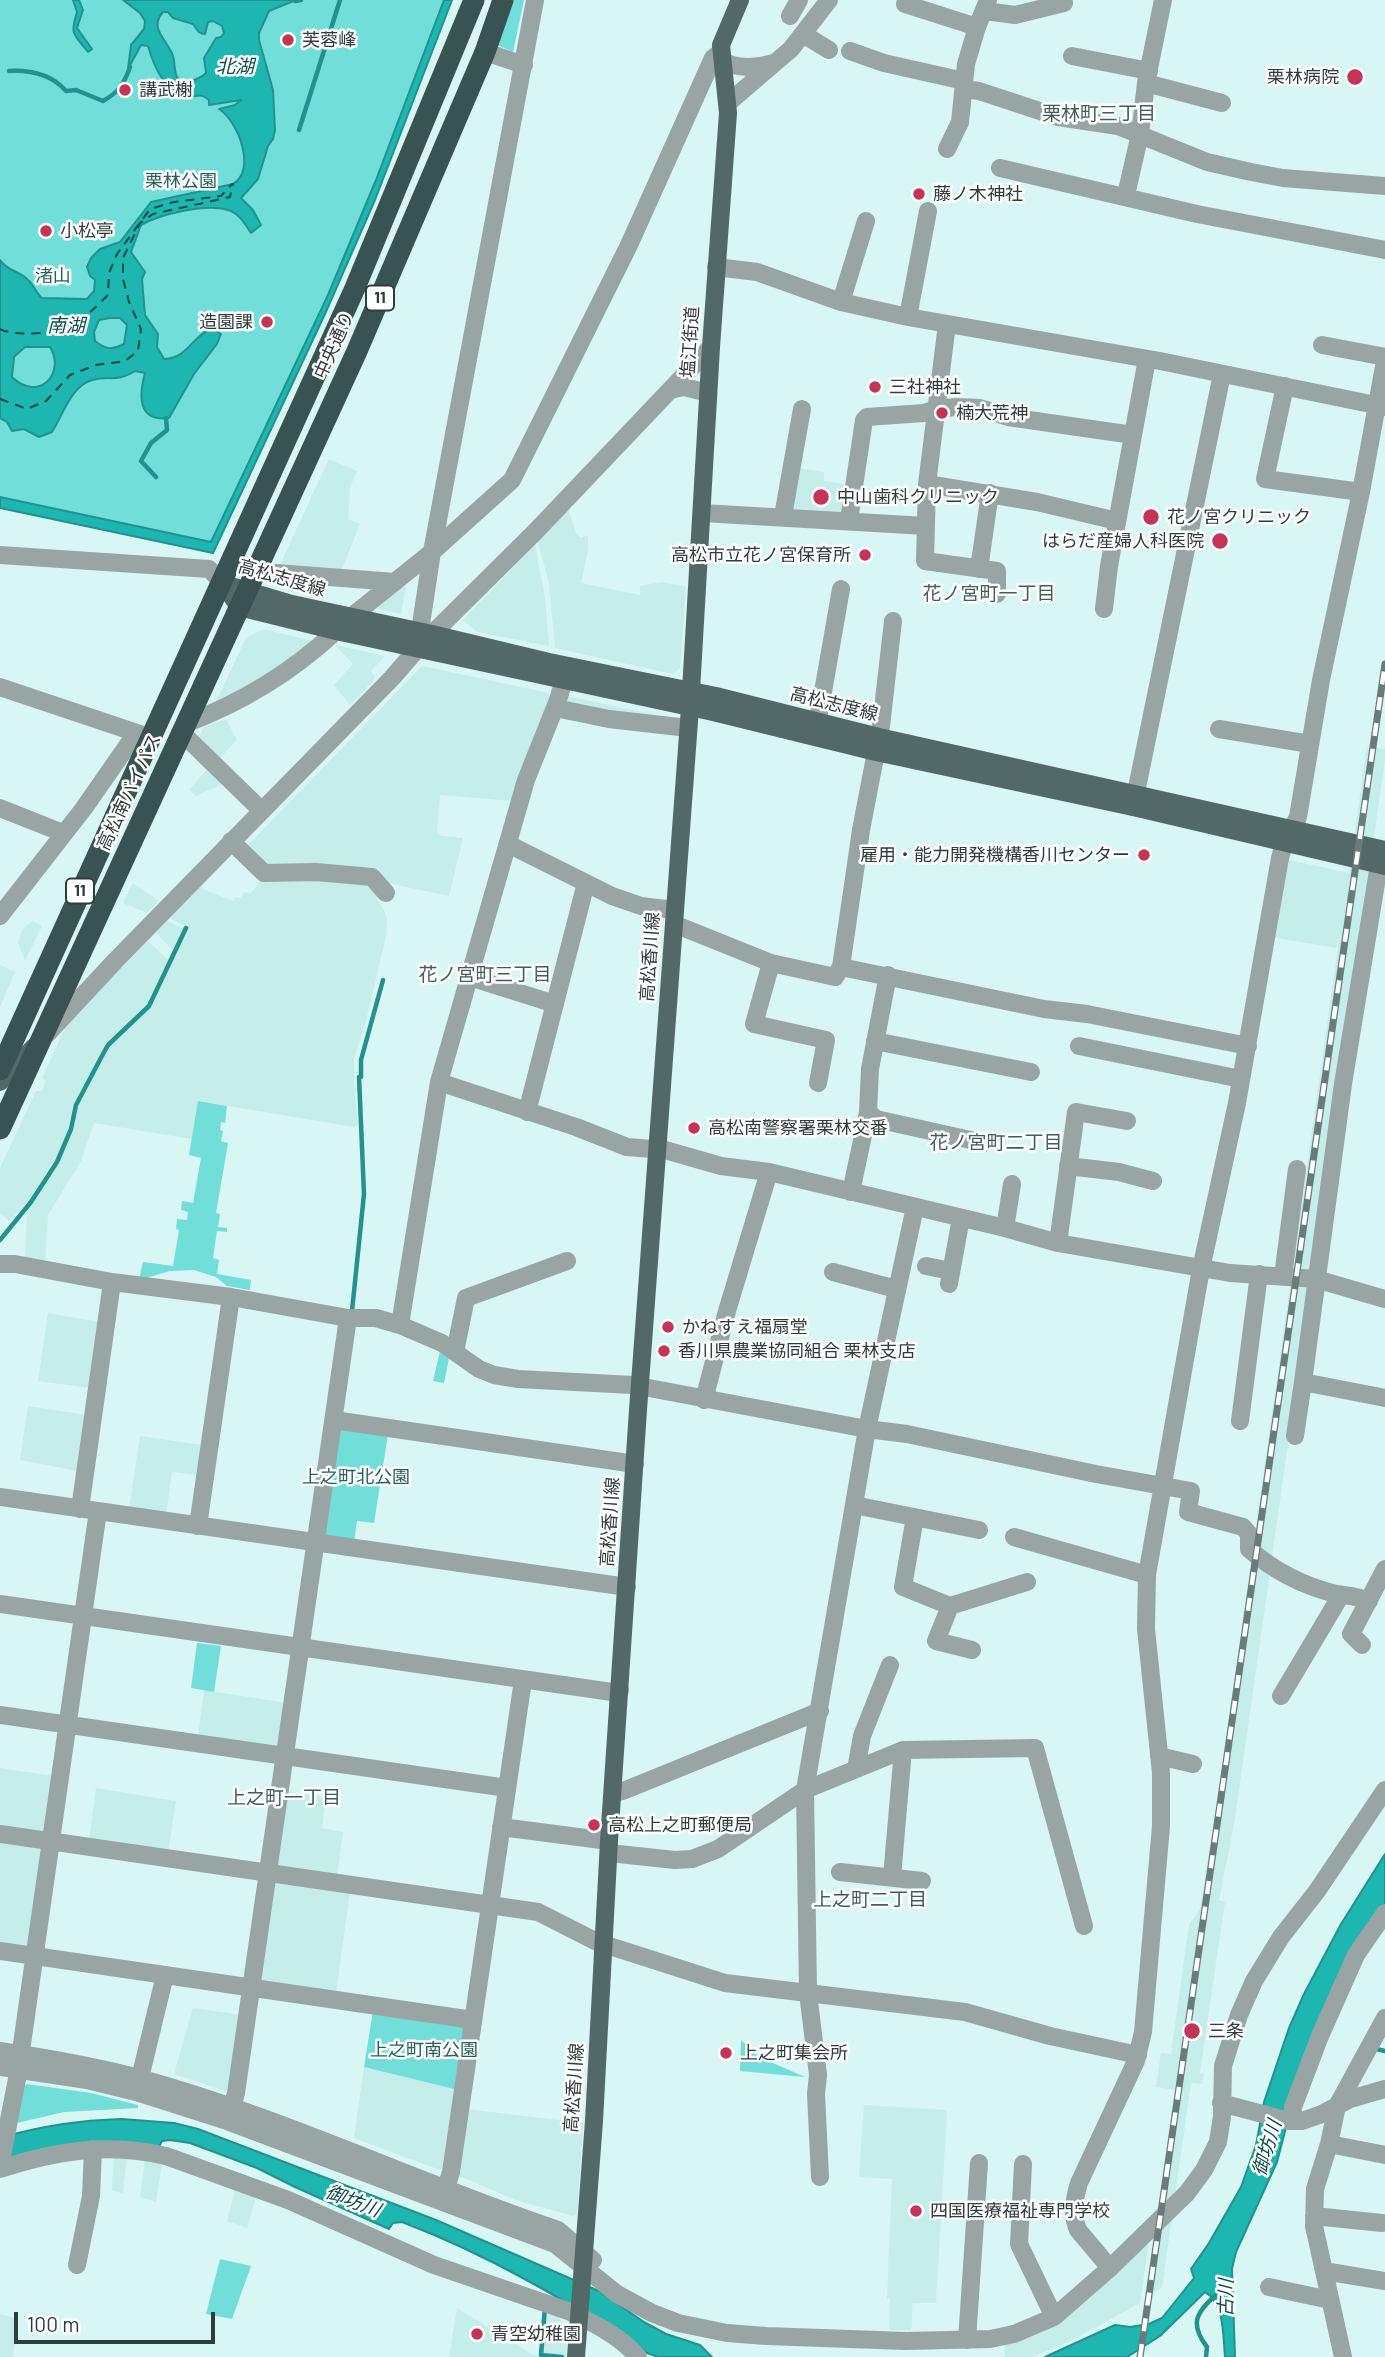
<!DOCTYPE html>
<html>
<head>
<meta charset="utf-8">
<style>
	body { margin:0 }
	#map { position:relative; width:1385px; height:2357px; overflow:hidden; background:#d8f6f4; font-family:Barlow,sans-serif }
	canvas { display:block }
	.scale { position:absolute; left:14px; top:2312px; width:201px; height:32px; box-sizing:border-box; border:4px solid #303c3b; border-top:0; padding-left:9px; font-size:21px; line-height:24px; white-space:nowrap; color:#303c3b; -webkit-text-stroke:5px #fff; paint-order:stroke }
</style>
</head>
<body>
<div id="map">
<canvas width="1385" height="2357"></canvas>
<div class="scale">100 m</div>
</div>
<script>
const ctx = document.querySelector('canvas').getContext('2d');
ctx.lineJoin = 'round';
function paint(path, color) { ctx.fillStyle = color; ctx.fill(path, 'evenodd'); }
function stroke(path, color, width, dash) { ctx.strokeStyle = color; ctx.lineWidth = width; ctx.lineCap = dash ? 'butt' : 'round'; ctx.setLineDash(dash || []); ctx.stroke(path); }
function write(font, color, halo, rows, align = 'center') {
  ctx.font = font + ' Barlow,"Noto Sans JP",sans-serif'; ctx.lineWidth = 5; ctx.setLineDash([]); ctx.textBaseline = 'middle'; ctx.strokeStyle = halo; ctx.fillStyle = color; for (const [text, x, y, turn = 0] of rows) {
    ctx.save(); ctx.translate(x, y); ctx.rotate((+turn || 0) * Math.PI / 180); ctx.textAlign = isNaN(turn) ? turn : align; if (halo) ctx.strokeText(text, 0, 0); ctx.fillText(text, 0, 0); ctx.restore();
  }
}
paint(new Path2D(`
	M329,459L357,471L350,487L348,519L360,524L340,574L278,569Z
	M797,468L824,472V481L852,485L847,515L794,513L790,509Z
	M568,509L576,533L581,538L588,535V549L581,583L640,595V586L662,582L686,587L680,668L673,674L555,648L549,583L538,542Z
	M535,545L545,598L549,646L477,632L463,620Z
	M403,584L406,587L401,614L378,609L380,601Z
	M264,629L313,641L258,685L213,708L246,638Z
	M335,645L385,656L371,671L375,677L372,682L350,705L334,685L353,664Z
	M422,666L549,693L551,700L513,801L440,795L437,833L441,836L463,838L449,896L388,883L268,868L249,849L248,845Z
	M567,696L670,718L563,707Z
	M226,719L237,740L216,762L196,744L204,727Z
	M1367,747L1385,749V759L1234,1825L1219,1900L1225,1902L1200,2073L1204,2074L1202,2084L1191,2083L1162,2287L1153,2294V2300L1144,2303L1175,2090L1156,2087L1161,2053L1171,2054L1189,1925L1200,1909L1214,1822L1341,927L1337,948L1271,937L1285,859L1349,873Z
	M210,766L227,782L196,796L189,790Z
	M262,879L369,882L378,894L377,900L383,908L387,919L386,936L366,1021L354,1059V1081L358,1124L354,1127L199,1101L192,1139L94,1123L81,1161L48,1215L45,1262L25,1258L27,1211H25L63,1152L72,1129L77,1105L103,1055L108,1047L150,1007L183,937L187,927L170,918L201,886L205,890L233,901L236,897L241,898L244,892L250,894Z
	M133,883L158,901L147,913L123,903Z
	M32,921L42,926L25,961L18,943L22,930Z
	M167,921L183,929L173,950L156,933Z
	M148,941L168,960L147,1004L106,1043L74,1104L68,1128L60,1151L29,1200L9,1221L0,1213V1168L36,1091H42L46,1081L42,1078L68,1022Z
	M0,965L15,972L0,1007Z
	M48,1313L99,1322L90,1388L38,1381Z
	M28,1406L86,1415L78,1471L20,1460Z
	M140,1436L202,1445L198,1475L172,1472L166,1515L129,1509Z
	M204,1690L287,1703L281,1744L275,1748L198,1737Z
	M0,1768L53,1776L45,1831L40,1834L0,1829Z
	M96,1788L176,1801L168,1853L89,1841Z
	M285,1791L326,1797L322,1828L343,1832L337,1877L279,1870L275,1864Z
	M0,1841L38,1846L42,1851L28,1944L23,1948L0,1945Z
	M278,1881L350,1891L336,1993L262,1983L259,1977L271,1886Z
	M193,2008L242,2015L233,2086L225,2091L174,2074Z
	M364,2067L458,2090L447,2166L440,2170L354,2138Z
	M864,2105L947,2110L936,2303H913L911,2330H889L890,2299L887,2298L892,2179L859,2177Z
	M466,2109L583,2123L577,2213L573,2216L516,2200L457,2175Z
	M114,2155L127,2156L123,2193L112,2191Z
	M145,2158L162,2163L156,2202L140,2197Z
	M236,2186L257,2193L247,2228L227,2221Z
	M1149,2241L1140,2303L1069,2342L1032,2357H1005L1004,2341Z
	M457,2308L533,2355L554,2357H449Z
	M546,2310L556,2314L569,2332L566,2357L542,2354Z
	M0,2314L18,2319L13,2357H0Z`), '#c5edea');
paint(new Path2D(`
	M0,0H444L376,180L328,295L211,542L0,497Z
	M513,0H524L513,52L497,45Z
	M198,1101L227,1106L225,1123L221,1122L220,1130L223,1131L221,1141L228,1143L216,1213L220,1214L218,1227L227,1228V1232L217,1231L213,1258L219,1260L217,1274L251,1280L250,1290L227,1286L216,1277L194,1270L170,1271L139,1280L143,1262L173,1266L179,1230L176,1229L177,1219L187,1220L188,1212L181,1210L182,1201L193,1203L201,1158L189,1155Z
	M441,1347L450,1353L444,1383L433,1381Z
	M343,1427L388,1434L374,1523L357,1521L354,1542L327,1538L323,1533L337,1430Z
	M197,1643L221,1646L214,1692L191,1688Z
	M373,2011L462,2023L466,2028L458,2090L364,2067Z
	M741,2040L759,2057L805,2077L740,2071Z
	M27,2084L91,2093L138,2105V2108L64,2112L17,2123L22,2088Z
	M220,2259L251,2266L232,2319L206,2314Z`), '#71ded9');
const water = new Path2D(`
	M73,0H79L83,10L77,28L92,49L88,52C73,33 70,35 77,12Z
	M123,0H296L269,11L259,33V40L273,90L275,130L273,139L268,146L258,179L241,198L253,210L261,225L251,233C245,224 239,213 228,210C206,203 161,214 141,225L131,252L145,272L142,279L145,315L158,334L157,347L164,359C187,359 192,336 212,328L221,334L217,344L194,374L169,418C137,422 139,395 145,373L135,371C116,383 110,375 92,380C71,386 63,415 52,432L39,437L24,429L12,431L7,422L0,418V260C7,271 20,271 28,280C34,285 36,293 42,298L87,299L94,291L95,280L90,276L87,267L91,258L100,249L120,242L151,202L233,184C257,170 238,121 219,109L235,105L241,100L209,105V100C202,94 198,95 190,98C164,90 155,70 148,46L141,45L128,69L131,45L144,29L145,21L140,13ZM163,12H168L173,18L193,24C197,29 198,34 205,34L208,22L213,21L222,26L224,33L221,37L216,38L204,58L206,73C201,78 182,87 177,77C174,71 175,62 173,56C168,40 148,29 163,12ZM110,318H120L127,325L124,344C112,350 106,350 95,341L94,332L99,320ZM25,347H50C66,373 39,403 12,377L14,357Z
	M444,0H452L375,200L325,314L213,553L0,508V497L211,542L328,295L376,180Z
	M1385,1854V1904L1365,1934L1294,2097L1277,2162L1236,2252L1232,2269L1235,2357H1225C1223,2337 1225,2303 1205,2292L1160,2336L1127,2357H1045L1115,2325L1130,2327L1149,2324L1162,2318L1194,2278L1191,2269L1209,2243L1241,2187L1256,2145L1264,2102L1289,2028L1304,1994L1341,1924Z
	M122,2119L174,2123L198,2129L436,2220L599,2291L644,2322L666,2334L700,2345L712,2357H658L647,2353C569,2302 489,2255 402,2222L393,2223L389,2229L295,2187L257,2168L190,2143L170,2140L162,2141L159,2147L0,2163V2138C40,2126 80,2120 122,2119Z`);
paint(water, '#1db6b1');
stroke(water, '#23918e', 2);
stroke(new Path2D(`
	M295,1L301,0
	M9,71C31,70 52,75 66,91L76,90L103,101C119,92 124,84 130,67
	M299,130L340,0
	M156,477L141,461L151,443L167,430L166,418
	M0,1240L31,1202L57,1162L71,1129L76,1105L103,1054L108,1045L149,1006L186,928
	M352,1311L364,1194L359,1077H361V1060L383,980
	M1372,2048L1385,2051
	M545,2307L541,2355L562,2357
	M1206,2357L1207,2347C1190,2325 1195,2313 1216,2295`), '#23918e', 4.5);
stroke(new Path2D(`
	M0,329C12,336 51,334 65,329C81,322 96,307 108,295L109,273L117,254L150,209L174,202L221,196L232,184
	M0,399L27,409L46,401L70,375L96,365L125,361L138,351L141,329L129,302L123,279V258L140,223L153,214L230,197L233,183`), '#104c4a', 2, [9, 7]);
stroke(new Path2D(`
	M905,4L977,27
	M985,11L1015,15L1064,3
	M790,16L799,0
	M803,34L829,50
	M850,51L884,63L964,81
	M485,52L524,65
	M1072,56L1149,71
	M723,61C737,69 757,68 773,63
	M1146,83L1222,103
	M964,89L979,91L1058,117L1118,126L1207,162L1251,172L1283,178L1385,186
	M728,103L791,49L829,0
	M947,149L960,122L966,64L977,27L988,0
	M1000,168L1197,214L1385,250
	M1126,195L1140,134L1146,83L1163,0
	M716,267L757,272L841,302L908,317L1160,361L1385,407
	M841,302L866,221
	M908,317L928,211
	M947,324L927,484L925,561L997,571V594
	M1322,345L1385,357
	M1285,386L1265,479L1361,492
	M670,390L684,387L708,393
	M927,484L1037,502L1117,521
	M702,513L926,526
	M783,516L802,409
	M849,520L864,420L867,417L924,413L936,409L956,407L980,408L1008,417L1133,435
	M0,555L209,569L222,582
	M979,569L990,493
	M276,573L395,582
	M1104,609L1109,566L1147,359
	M351,617L432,552L512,480L629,245L713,58L721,52
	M418,644L432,552L535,0
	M0,687L149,737
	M555,708L609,719L688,728
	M185,724C241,703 292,672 336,631
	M1219,729L1310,744
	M182,733L262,811
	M812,736L820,709L841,589
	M1133,807L1222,374
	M0,808L63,833
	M231,841L264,873L316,872L372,877L386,893
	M508,844L612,896L641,906L674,910
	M1379,865L1343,1084L1303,1382L1385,1398
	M0,916L84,808L130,742L149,737
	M674,924L771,963L835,977L841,967L861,830L881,726L893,621
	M771,963L754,1024L826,1040L818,1083
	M841,967L1044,1009L1087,1014L1248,1046
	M469,977L555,1004
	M47,1034L116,960L392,678L418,648L535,532L711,347
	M875,1041L1031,1072
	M1079,1046L1241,1079
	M439,1082L576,1127L627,1147L665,1150L721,1166L769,1172L1005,1228L1058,1243L1230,1273L1316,1279L1385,1299
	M527,1112L586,883
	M868,1112L876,1119L984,1143
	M1068,1166L1119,1172L1153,1181
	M851,1192L868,1112L870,1069L888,975
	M1005,1228L1012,1184
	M1058,1243L1076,1112L1127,1121
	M0,1264H15L112,1282L231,1297L348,1318H376L400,1325L442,1343L479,1369L494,1375L518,1379L633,1385L867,1429L907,1434L1096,1474L1191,1491L1188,1512L1243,1527L1249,1534V1549C1274,1571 1304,1586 1336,1594C1348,1596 1358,1596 1369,1601
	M926,1266L951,1271
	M833,1272L896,1289
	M1283,1276L1297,1169
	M949,1284L961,1218
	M400,1325L439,1082L526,780L558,700L568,666
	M455,1352L466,1298L567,1261
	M704,1400L727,1311L769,1172
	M334,1420L635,1464
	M1240,1421L1259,1274
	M1295,1436L1303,1382
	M0,1497L627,1587
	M854,1505L979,1530
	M80,1509L112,1282
	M915,1517L903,1587L950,1606L1027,1582
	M198,1526L231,1297
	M1014,1537L1147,1575
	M0,1604L612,1692L620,1690
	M950,1606L936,1641L972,1650
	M1362,1645L1351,1634L1385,1569
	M1281,1696L1341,1595
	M0,1715L507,1788
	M1159,1756L1193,1764
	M856,1769L862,1736L890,1665
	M613,1793L623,1791L820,1711
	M501,1827L609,1841
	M0,1834L538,1912L597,1942L725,1983L965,2012L1050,2036L1138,2055
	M609,1853L675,1860L692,1859L718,1849L805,1790L903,1750L1035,1748L1084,1926
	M840,1872L922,1881
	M892,1877L903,1750
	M0,1951L473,2020
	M0,2051C47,2058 95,2066 142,2079C284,2118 418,2183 558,2230L593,2260
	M0,2067L87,2080L136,2092L227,2121L555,2244L617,2294L652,2313L678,2323L727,2333L766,2336L906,2341L990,2339L1014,2334L1054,2317L1110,2268L1187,2193L1204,2170L1218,2142L1222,2117L1223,2066L1239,2015L1254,1981L1281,1937L1317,1891L1385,1790
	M140,2078L165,1975
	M1221,2103L1289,2121H1302L1322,2114L1350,2099L1385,2089
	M232,2108L236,2093L348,1318
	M1292,2121L1293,2107L1320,2036L1356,1955L1385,1913
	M1329,2144L1385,2155
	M1023,2164L1019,2244L1054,2317
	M0,2166L17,2079L98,1511
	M0,2169C55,2151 109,2142 166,2156L288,2200L434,2265L568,2311C593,2323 619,2335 638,2357
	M820,2177L816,2094L818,2075L808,1993L805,1790L867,1429L915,1207
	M446,2188L451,2172L523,1680
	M1314,2216L1382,2223
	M77,2265L91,2196L93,2149
	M1110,2268L1078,2230C1071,2214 1074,2200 1079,2183L1136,2061L1143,2032L1161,1826V1773L1146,1629L1147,1575L1201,1269L1237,1103L1280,858L1284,844L1298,817L1321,680L1361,492L1385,361
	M1324,2271L1385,2281
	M1269,2287L1330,2300
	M967,2340L979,2163
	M1343,2357L1314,2226L1315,2189L1329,2144L1337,2106L1385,2018`), '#99a5a4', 18);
stroke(new Path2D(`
	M222,582L239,607L336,631L713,712L876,752L1133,807L1385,866
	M235,587L292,604L432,634L549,662L716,696L879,737L1385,850
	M0,1082L34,1047
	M576,2357L594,2121L609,1841L638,1410L690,708L711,347L728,113L721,45L740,0`), '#526967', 18);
stroke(new Path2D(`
	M0,1070L355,288L474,0
	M0,1129L357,351L485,52L503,0`), '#395352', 21);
const rail = new Path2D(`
	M1140,2357L1385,664`);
stroke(rail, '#697c7a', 7);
stroke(rail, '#fff', 4.5, [13]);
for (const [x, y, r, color] of [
	[288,40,7,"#c33457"],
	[1355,77,9,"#c33457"],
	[125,90,7,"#c33457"],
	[919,194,7,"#c33457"],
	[46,231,7,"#c33457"],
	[267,322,7,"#c33457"],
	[875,387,7,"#c33457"],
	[942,413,7,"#c33457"],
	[821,497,9,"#c33457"],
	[1151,517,9,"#c33457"],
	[1220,541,9,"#c33457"],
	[865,555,7,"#c33457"],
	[1144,855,7,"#c33457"],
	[694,1128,7,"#c33457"],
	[668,1327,7,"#c33457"],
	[664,1351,7,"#c33457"],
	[594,1825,7,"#c33457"],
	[1192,2031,9,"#c33457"],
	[726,2053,7,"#c33457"],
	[916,2211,7,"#c33457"],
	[477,2334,7,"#c33457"]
]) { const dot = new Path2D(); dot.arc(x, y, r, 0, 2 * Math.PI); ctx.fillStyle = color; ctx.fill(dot); stroke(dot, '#fff', 2.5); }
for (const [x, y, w] of [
	[380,298,28],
	[80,891,28]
]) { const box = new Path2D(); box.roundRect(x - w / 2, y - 12.5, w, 25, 5); ctx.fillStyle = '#fff'; ctx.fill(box); stroke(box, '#303c3b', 2); }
write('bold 16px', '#303c3b', null, [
	["11",380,298],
	["11",80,891]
]);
write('18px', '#303c3b', '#fff', [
	["芙蓉峰",302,40],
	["栗林病院",1339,77,"right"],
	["講武榭",139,90],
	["藤ノ木神社",933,194],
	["小松亭",60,231],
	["造園課",253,322,"right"],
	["三社神社",889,387],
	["楠大荒神",956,413],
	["中山歯科クリニック",837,497],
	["花ノ宮クリニック",1167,517],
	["はらだ産婦人科医院",1204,541,"right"],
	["高松市立花ノ宮保育所",851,555,"right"],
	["雇用・能力開発機構香川センター",1130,855,"right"],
	["高松南警察署栗林交番",708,1128],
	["かねすえ福扇堂",682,1327],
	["香川県農業協同組合 栗林支店",678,1351],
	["高松上之町郵便局",608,1825],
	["三条",1208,2031],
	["上之町集会所",740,2053],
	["四国医療福祉専門学校",930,2211],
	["青空幼稚園",491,2334]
], 'left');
write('18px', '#275f5c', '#fff', [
	["栗林公園",181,181],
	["渚山",53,276],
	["上之町北公園",356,1477],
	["上之町南公園",424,2050]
]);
write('18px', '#303c3b', '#fff', [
	["塩江街道",690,342,-86],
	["中央通り",334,345,-66],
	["高松志度線",282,578,16],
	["高松志度線",834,704,14],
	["高松南バイパス",129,792,-65],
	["高松香川線",650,957,-86],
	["高松香川線",610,1522,-86],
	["高松香川線",574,2088,-86]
]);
write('italic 19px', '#104c4a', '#fff', [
	["北湖",235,67],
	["南湖",66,326],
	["御坊川",1267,2148,-73],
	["御坊川",353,2201,21],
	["古川",1226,2298,-89]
]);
write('19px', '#435d5b', '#fff', [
	["栗林町三丁目",1099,114],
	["花ノ宮町一丁目",989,594],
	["花ノ宮町三丁目",485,975],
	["花ノ宮町二丁目",996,1143],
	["上之町一丁目",284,1798],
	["上之町二丁目",870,1900]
]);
</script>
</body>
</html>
